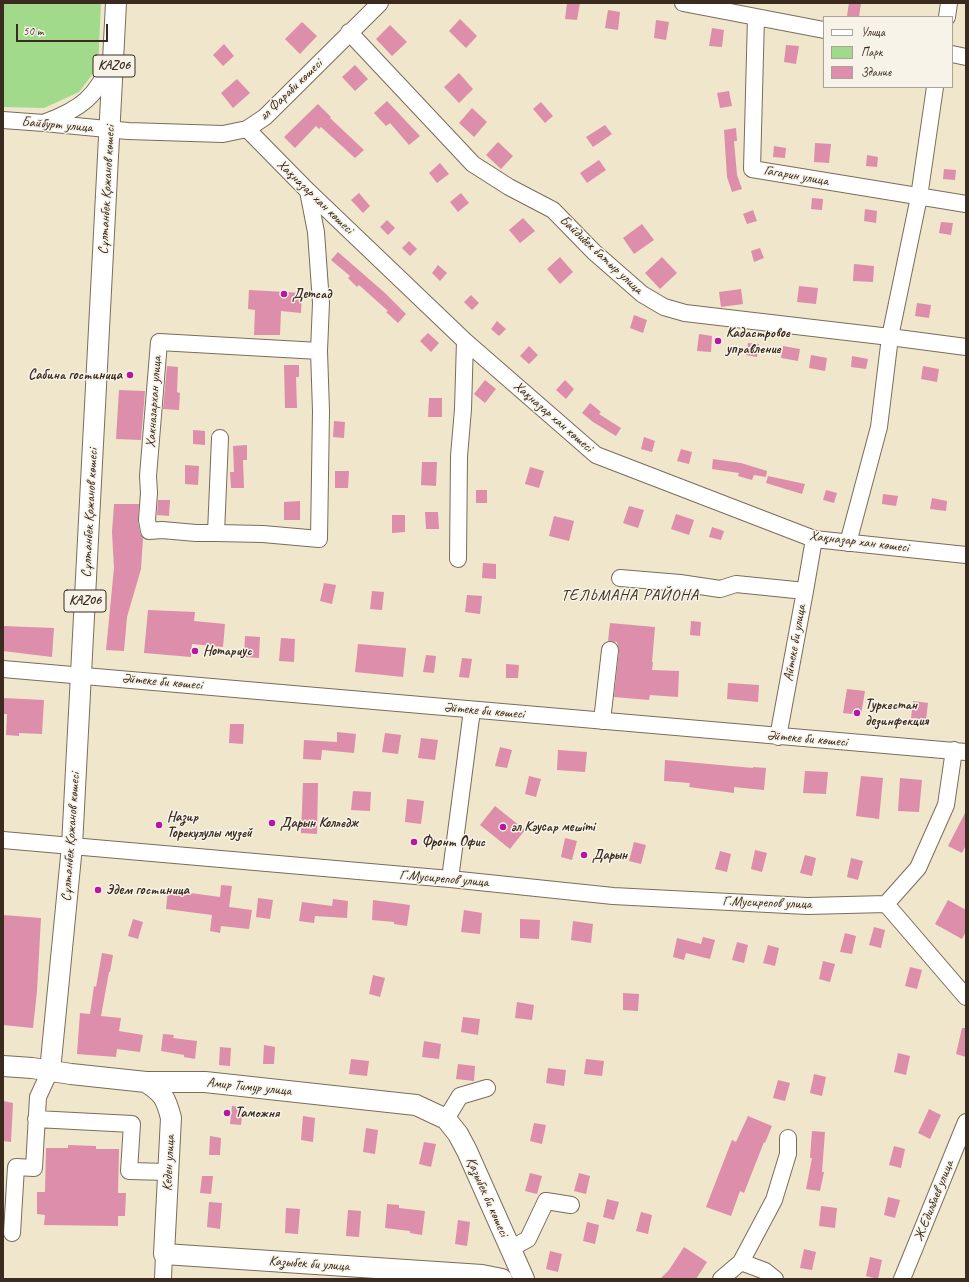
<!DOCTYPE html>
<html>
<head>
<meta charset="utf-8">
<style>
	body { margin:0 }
	#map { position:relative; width:969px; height:1282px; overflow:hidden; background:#f0e6cc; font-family:Caveat,sans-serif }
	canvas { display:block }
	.frame { position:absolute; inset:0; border:4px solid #3b2a1e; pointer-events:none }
	.legend { position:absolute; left:823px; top:16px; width:130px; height:72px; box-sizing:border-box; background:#f7f3e8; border:1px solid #aca397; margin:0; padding:5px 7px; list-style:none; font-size:12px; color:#3b2a1e }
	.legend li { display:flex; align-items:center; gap:8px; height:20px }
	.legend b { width:20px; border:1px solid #aca397 }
	.scale { position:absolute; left:16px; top:24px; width:92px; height:18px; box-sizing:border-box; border:2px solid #3b2a1e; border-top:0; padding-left:5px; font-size:12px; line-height:14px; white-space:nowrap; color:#3b2a1e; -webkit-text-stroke:3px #f7f3e8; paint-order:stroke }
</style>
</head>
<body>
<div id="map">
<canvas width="969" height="1282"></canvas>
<div class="frame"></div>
<ul class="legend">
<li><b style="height:5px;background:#fff"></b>Улица</li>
<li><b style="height:11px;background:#a2da8c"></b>Парк</li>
<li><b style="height:11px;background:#dc8eaa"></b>Здание</li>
</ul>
<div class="scale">50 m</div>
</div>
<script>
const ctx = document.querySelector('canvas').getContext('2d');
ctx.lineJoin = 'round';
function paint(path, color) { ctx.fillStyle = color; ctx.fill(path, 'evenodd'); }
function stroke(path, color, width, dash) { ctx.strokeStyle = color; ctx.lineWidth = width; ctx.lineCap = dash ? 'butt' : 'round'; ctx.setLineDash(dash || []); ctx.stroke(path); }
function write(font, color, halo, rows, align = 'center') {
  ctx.font = font + ' Caveat,sans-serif'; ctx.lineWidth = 3; ctx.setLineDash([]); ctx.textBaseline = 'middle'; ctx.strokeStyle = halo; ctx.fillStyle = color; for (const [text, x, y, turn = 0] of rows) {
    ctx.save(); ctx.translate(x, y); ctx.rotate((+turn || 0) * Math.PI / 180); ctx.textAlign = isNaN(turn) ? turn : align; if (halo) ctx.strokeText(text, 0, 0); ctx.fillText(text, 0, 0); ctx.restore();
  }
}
paint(new Path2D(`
	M3,3H101L98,67L79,92L44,108L3,107Z`), '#a2da8c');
paint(new Path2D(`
	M567,3H580L577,20L565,19Z
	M849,3H861L859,17L847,16Z
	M608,10L620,12L618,30L605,28Z
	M460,19L477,36L466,48L449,31Z
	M656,20L669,22L666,40L654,38Z
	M302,22L317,36L300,54L285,39Z
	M390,25L407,42L392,56L376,39Z
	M712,28L724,30L722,47L709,46Z
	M224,44L234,56L223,66L213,55Z
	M786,45L799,46L796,64L784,62Z
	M355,65L368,79L355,91L342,77Z
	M459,73L473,89L459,103L444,87Z
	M237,79L250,93L233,108L221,93Z
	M729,91L732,106L720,108L717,93Z
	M387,101L420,136L409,145L390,123L386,126L374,113Z
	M541,102L553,116L545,123L533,109Z
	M318,104L331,117L330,118L364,150L355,158L321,127L319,129L316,126L295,148L284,137Z
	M472,108L487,122L474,137L459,123Z
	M605,125L612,134L593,147L586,137Z
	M736,128L737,141H734L737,175L742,189L732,192L727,177L724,130Z
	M498,142L513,156L501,169L486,155Z
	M815,143L831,144L829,163L814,162Z
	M774,146L786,148L785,158L773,157Z
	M867,155L878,157L877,167L866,166Z
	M599,160L606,170L587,183L580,173Z
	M440,163L449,174L437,183L429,173Z
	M944,169L956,170L955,180L943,179Z
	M359,193L370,206L363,213L351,200Z
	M461,193L469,203L458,212L450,202Z
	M812,198L823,199L822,210L811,209Z
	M865,209L877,211L876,223L864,221Z
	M753,210L757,221L747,224L743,214Z
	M523,218L535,231L520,243L509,230Z
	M387,220L395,228L388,235L380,227Z
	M941,222L953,223L951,235L939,233Z
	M642,224L654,240L634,254L623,238Z
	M409,241L417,249L410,256L402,248Z
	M760,248L764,258L754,262L751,251Z
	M338,252L385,293L406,314L398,323L386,312L388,311L359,285L357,287L348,278L350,276L331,260Z
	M560,257L573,272L560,284L547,269Z
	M662,257L677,273L660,289L645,273Z
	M854,264L874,266L873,282L853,281Z
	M438,265L447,273L440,281L432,273Z
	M799,286L818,288L816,304L797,302Z
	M741,289L743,304L721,307L719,292Z
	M249,290L302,293L301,313L281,311L280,335H254L255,310L248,309Z
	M471,295L479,303L472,310L464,302Z
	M917,303L931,305L929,318L915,316Z
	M634,315L647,320L643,333L630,328Z
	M497,321L506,329L499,336L491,329Z
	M428,333L439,343L431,352L420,341Z
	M699,334L712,336L711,352L697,351Z
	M748,343L759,344L757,357L746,355Z
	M529,346L538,355L529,364L520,356Z
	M783,346L800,349L798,361L781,358Z
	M811,355L827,358L825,371L809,368Z
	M852,356L868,359L866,369L851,367Z
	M284,365H299V377H296L297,408H285Z
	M167,366L178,367L177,392L180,393L179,410L163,409Z
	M923,366L939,369L937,382L921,379Z
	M485,380L496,389L485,403L474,394Z
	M565,380L574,389L566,399L556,390Z
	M119,390L145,391L141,440L116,439Z
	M429,398H442V417H428Z
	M590,403L601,412L599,414L621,428L616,436L593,422L582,413Z
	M334,421L345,422L344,438L333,437Z
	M193,430L205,431V445L193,444Z
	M644,437L655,441L652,452L641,449Z
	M247,445V460H243L244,488H231L230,472H234L233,446Z
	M681,449L692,452L689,464L677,461Z
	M713,459L741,463L767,471L766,477L754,475L752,480L738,476L739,473L712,469Z
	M422,462H437L436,486L421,485Z
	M185,465L199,466L198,485L185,484Z
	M530,467L544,471L539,488L525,484Z
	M335,471H349L348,488H335Z
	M768,476L805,484L802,494L766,483Z
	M476,490H487V503H476Z
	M826,490L837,493L834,503L823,500Z
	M883,494L898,496L896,506L882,504Z
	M932,498L947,501L946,511L930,509Z
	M158,500H170L169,516L157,515Z
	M300,501V520H284V502Z
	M114,504H139L138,522L140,533L143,538L141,569L127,617L124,651L106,650L114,568L112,532Z
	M629,506L644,510L638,528L623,523Z
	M425,512H438L439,529H426Z
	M676,514L694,520L689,535L671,529Z
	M392,515H405V532L392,533Z
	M554,516L574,521L569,541L549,536Z
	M712,527L724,531L721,540L709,537Z
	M483,563L496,564V579L482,578Z
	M324,583L336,585L332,604L320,601Z
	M372,591L384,592L382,610L370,609Z
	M467,595L482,596L480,614L465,612Z
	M148,610L195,612L194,621L225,624L223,647L192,644L191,657L144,653Z
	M691,621L701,622L700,636L690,635Z
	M610,623L655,627L652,662H653L652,670L679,671L678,697L650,695L649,700L614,697L619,651L617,642L608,641Z
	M3,626L54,628L52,657L3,651Z
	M245,636L260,637L259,658L244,657Z
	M281,638L295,639L294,662L279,661Z
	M358,644L406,648L403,677L355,672Z
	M426,655L436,656L434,673L423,672Z
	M462,658L472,659L469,678L459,677Z
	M506,664L519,665L518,678H506Z
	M728,683L759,685L758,702L727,699Z
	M847,689L865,691L861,715L843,713Z
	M3,698L44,700L42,734L19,733V736L6,735L7,714H3Z
	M913,701L928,703L926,720L911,718Z
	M230,724H244L243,744L229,743Z
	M337,732L356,734L354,753L322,750L321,760L303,759L304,740L337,742Z
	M385,733L401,735L398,754L382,752Z
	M421,738L438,740L435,760L418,758Z
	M500,747L512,750L507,768L495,766Z
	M558,750L587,752L585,772L557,770Z
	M665,760L753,768V767L766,768L764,790L734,787V793L689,787L690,783L664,781Z
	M805,771L828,772L826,794L803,793Z
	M529,776L541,779L536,797L525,794Z
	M861,776L883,778L879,819L856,816Z
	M900,778L922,780L919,812L898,811Z
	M303,783H318L317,834L301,833Z
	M353,791L371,792L370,811L351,810Z
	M407,799L424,801L421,824L405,822Z
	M495,806L525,830L510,849L480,825Z
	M966,811V845L962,853L948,846Z
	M565,838L577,841L572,860L561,857Z
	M634,842L646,845L641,864L629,861Z
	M755,850L767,853L762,872L751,869Z
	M720,851L731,854L727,872L715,869Z
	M805,855L816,858L812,876L800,873Z
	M851,858L863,861L858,880L847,877Z
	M221,885L232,886L229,907L252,910L249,929L221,926L220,933L210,931L212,915L166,909L168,890L220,897Z
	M258,898L273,900L270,919L256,917Z
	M333,899L348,901L347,918L315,916L314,923L299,921L302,902L332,906Z
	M373,900L410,905L407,926L394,924V922L372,920Z
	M948,900L966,910V932L962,939L935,924Z
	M464,910L482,913L480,934L461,932Z
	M3,915L41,918L37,991L33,1028L3,1025Z
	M133,919L143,922L138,939L128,936Z
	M520,919L540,920L539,939L520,938Z
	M573,921L593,924L591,943L571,940Z
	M874,927L885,930L881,948L869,945Z
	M845,933L856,936L852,954L840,952Z
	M703,937L715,940L710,959L686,953L684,960L673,957L677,938L701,944Z
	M737,942L748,945L744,963L732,960Z
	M768,945L779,948L775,966L763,963Z
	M102,953L113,955L110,972H109L101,1016L121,1018L119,1031L143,1035L140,1052L117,1049L116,1057L77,1054L80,1013L90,1014L94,986L96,987Z
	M823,961L835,964L830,982L819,979Z
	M910,967L922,970L917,989L905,986Z
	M373,975L385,978L380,997L369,994Z
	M623,993L639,994L638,1011L623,1010Z
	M517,1002L534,1005L532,1020L515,1018Z
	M463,1017L480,1019L478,1035L461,1032Z
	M962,1028H966V1057L956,1054Z
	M163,1034L174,1035L173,1038L197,1041L195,1059L184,1057V1055L161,1051Z
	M424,1041L441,1044L439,1059L422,1057Z
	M264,1045L275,1047L274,1064H263Z
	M220,1047L231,1048L230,1066L219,1065Z
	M898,1053L910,1056L906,1075L894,1072Z
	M351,1059L369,1061L367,1076L349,1074Z
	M586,1059L604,1061L602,1076L584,1074Z
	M458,1064L475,1066L474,1081L456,1079Z
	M548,1068L566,1070L564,1086L546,1083Z
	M814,1074L826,1077L822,1096L810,1093Z
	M778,1080L790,1083L785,1101L773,1098Z
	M3,1101L13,1103L11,1142L3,1141Z
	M232,1106L243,1107L241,1125L230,1124Z
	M929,1109L941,1115L930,1139L918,1133Z
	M303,1116L315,1118L313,1142L301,1140Z
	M748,1116L772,1126L765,1143L764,1142L744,1193L740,1191L731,1216L706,1207L732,1140L736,1142Z
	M534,1123L546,1125L542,1144L530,1141Z
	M366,1128L378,1130L375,1154L363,1152Z
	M812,1131L825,1132L822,1172H824L820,1191L806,1189L812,1158H810Z
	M210,1136L221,1138L220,1155H209Z
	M424,1142L436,1144L431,1167L419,1164Z
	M68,1145L96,1146V1149H119L118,1193H126L125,1216H118V1226L44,1225L45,1215L37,1214V1192H45L46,1148H68Z
	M894,1146L905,1149L901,1168L889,1165Z
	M530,1173L542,1176L537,1194L525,1191Z
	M579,1173L590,1176L586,1194L574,1191Z
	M202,1176H213L211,1194L200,1193Z
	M888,1197L900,1200L895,1218L884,1215Z
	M607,1199L619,1202L614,1220L603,1217Z
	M209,1202L222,1203L220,1229L207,1227Z
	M387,1204L399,1205V1208L425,1211L422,1235L410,1233V1231L385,1228Z
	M821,1206L837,1208L835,1228L819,1226Z
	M286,1208L300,1209L298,1234L285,1233Z
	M348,1210L361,1211L359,1237L346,1236Z
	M641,1212L652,1215L648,1234L636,1231Z
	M458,1220L470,1222L467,1246L455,1244Z
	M587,1222L599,1225L595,1244L583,1241Z
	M684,1247L707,1262L696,1279H660L669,1270Z
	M804,1249L816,1252L812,1270L800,1268Z
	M550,1251L562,1254L558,1272L546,1269Z
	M870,1257L882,1260L878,1279L866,1276Z`), '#dc8eaa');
const minor = new Path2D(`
	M683,3L824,30
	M756,17L752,169L966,204
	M947,17L949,3
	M349,32L473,164L509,187L553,210L594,252L642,294L664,307L685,313L890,337L966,347
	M952,54L966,57
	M3,120L44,123L128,131L223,134L247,129L265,117L380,3
	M46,122C80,109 97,97 111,61
	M247,129L308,191L465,341L596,455L814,539L966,555
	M220,438L216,533L263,534L319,539L321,411L319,351L321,303L316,232L308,191
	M216,533H196L162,530L149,531L147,520L149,493L148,476L159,342L319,351
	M848,543L879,427L890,337L919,197L935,87
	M458,559L459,456L463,409L465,341
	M620,578L680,583L720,589L736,584L805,591L778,737
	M805,591L814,539
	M3,669L966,752
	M602,721L610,650
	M3,840L450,879L613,896L807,906L886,904L966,997
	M450,879L472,710
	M886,904L918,868L946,805L954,750
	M36,1119L132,1124L129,1171L168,1172
	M446,1119L460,1096L487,1088
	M12,1233L16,1167L34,1168L38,1097L50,1071
	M510,1249L528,1239L546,1201L571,1205
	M741,1262L774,1200L788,1154V1138
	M163,1279L164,1254
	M721,1279L741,1262L765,1271L775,1279
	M902,1279L966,1122`);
const major = new Path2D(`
	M3,1066L32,1068L71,1074L146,1082H205L416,1105L446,1119L458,1134L467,1151L524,1279
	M50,1071L72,846L116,3
	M146,1082C163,1093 166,1098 171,1118L164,1254L482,1275L502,1279`);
stroke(minor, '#7a6c5b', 18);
stroke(major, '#7a6c5b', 22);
stroke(minor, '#fff', 16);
stroke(major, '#fff', 20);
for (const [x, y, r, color] of [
	[284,294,4,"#b5179e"],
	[718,341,4,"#b5179e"],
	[130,375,4,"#b5179e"],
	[195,651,4,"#b5179e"],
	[857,713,4,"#b5179e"],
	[272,823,4,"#b5179e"],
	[159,825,4,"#b5179e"],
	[503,827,4,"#b5179e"],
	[414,842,4,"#b5179e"],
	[584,855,4,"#b5179e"],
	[98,890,4,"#b5179e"],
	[227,1113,4,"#b5179e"]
]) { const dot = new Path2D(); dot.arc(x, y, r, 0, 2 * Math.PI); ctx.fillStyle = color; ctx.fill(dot); stroke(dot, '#f7f3e8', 1.5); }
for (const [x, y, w] of [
	[114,66,42],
	[85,601,42]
]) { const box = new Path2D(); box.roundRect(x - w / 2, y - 11, w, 22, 3); ctx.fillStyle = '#f7f3e8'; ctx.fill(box); stroke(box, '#3b2a1e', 1); }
write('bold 13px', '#3b2a1e', null, [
	["KАZ06",114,66],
	["KАZ06",85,601]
]);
write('14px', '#3b2a1e', '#f7f3e8', [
	["әл Фараби көшесі",291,90,-44],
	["Байбурт улица",57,125,5],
	["Гагарин улица",796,176,10],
	["Сұлтанбек Қожанов көшесі",107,190,-87],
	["Хақназар хан көшесі",315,197,44],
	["Байдибек батыр улица",601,255,43],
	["Хакназархан улица",154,402,-86],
	["Хақназар хан көшесі",553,417,41],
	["Сұлтанбек Қожанов көшесі",90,513,-87],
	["Хақназар хан көшесі",859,542,7],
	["Айтеке би улица",795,643,-80],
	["Әйтеке би көшесі",162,682,5],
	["Әйтеке би көшесі",484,711,5],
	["Әйтеке би көшесі",807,739,5],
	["Сұлтанбек Қожанов көшесі",71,837,-86],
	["Г.Мусирепов улица",444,879,5],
	["Г.Мусирепов улица",767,903,2],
	["Амир Тимур улица",249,1087,6],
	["Кеден улица",169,1163,-87],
	["Қазыбек би көшесі",487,1197,66],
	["Ж.Едилбаев улица",934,1201,-68],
	["Казыбек би улица",309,1264,4]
]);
write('bold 14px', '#3b2a1e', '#f7f3e8', [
	["Детсад",292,294],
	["Кадастровое",726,333],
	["управление",726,349],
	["Сабина гостиница",122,375,"right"],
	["Нотариус",203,651],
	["Туркестан",865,705],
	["дезинфекция",865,721],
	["Назир",167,817],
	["Торекулулы музей",167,833],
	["Дарын Колледж",280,823],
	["әл Кәусар мешіті",511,827],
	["Фронт Офис",422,842],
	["Дарын",592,855],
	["Эдем гостиница",106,890],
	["Таможня",235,1113]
], 'left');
ctx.letterSpacing = '1px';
write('16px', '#3b2a1e', '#f7f3e8', [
	["ТЕЛЬМАНА РАЙОНА",630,596]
]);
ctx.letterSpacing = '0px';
</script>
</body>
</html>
